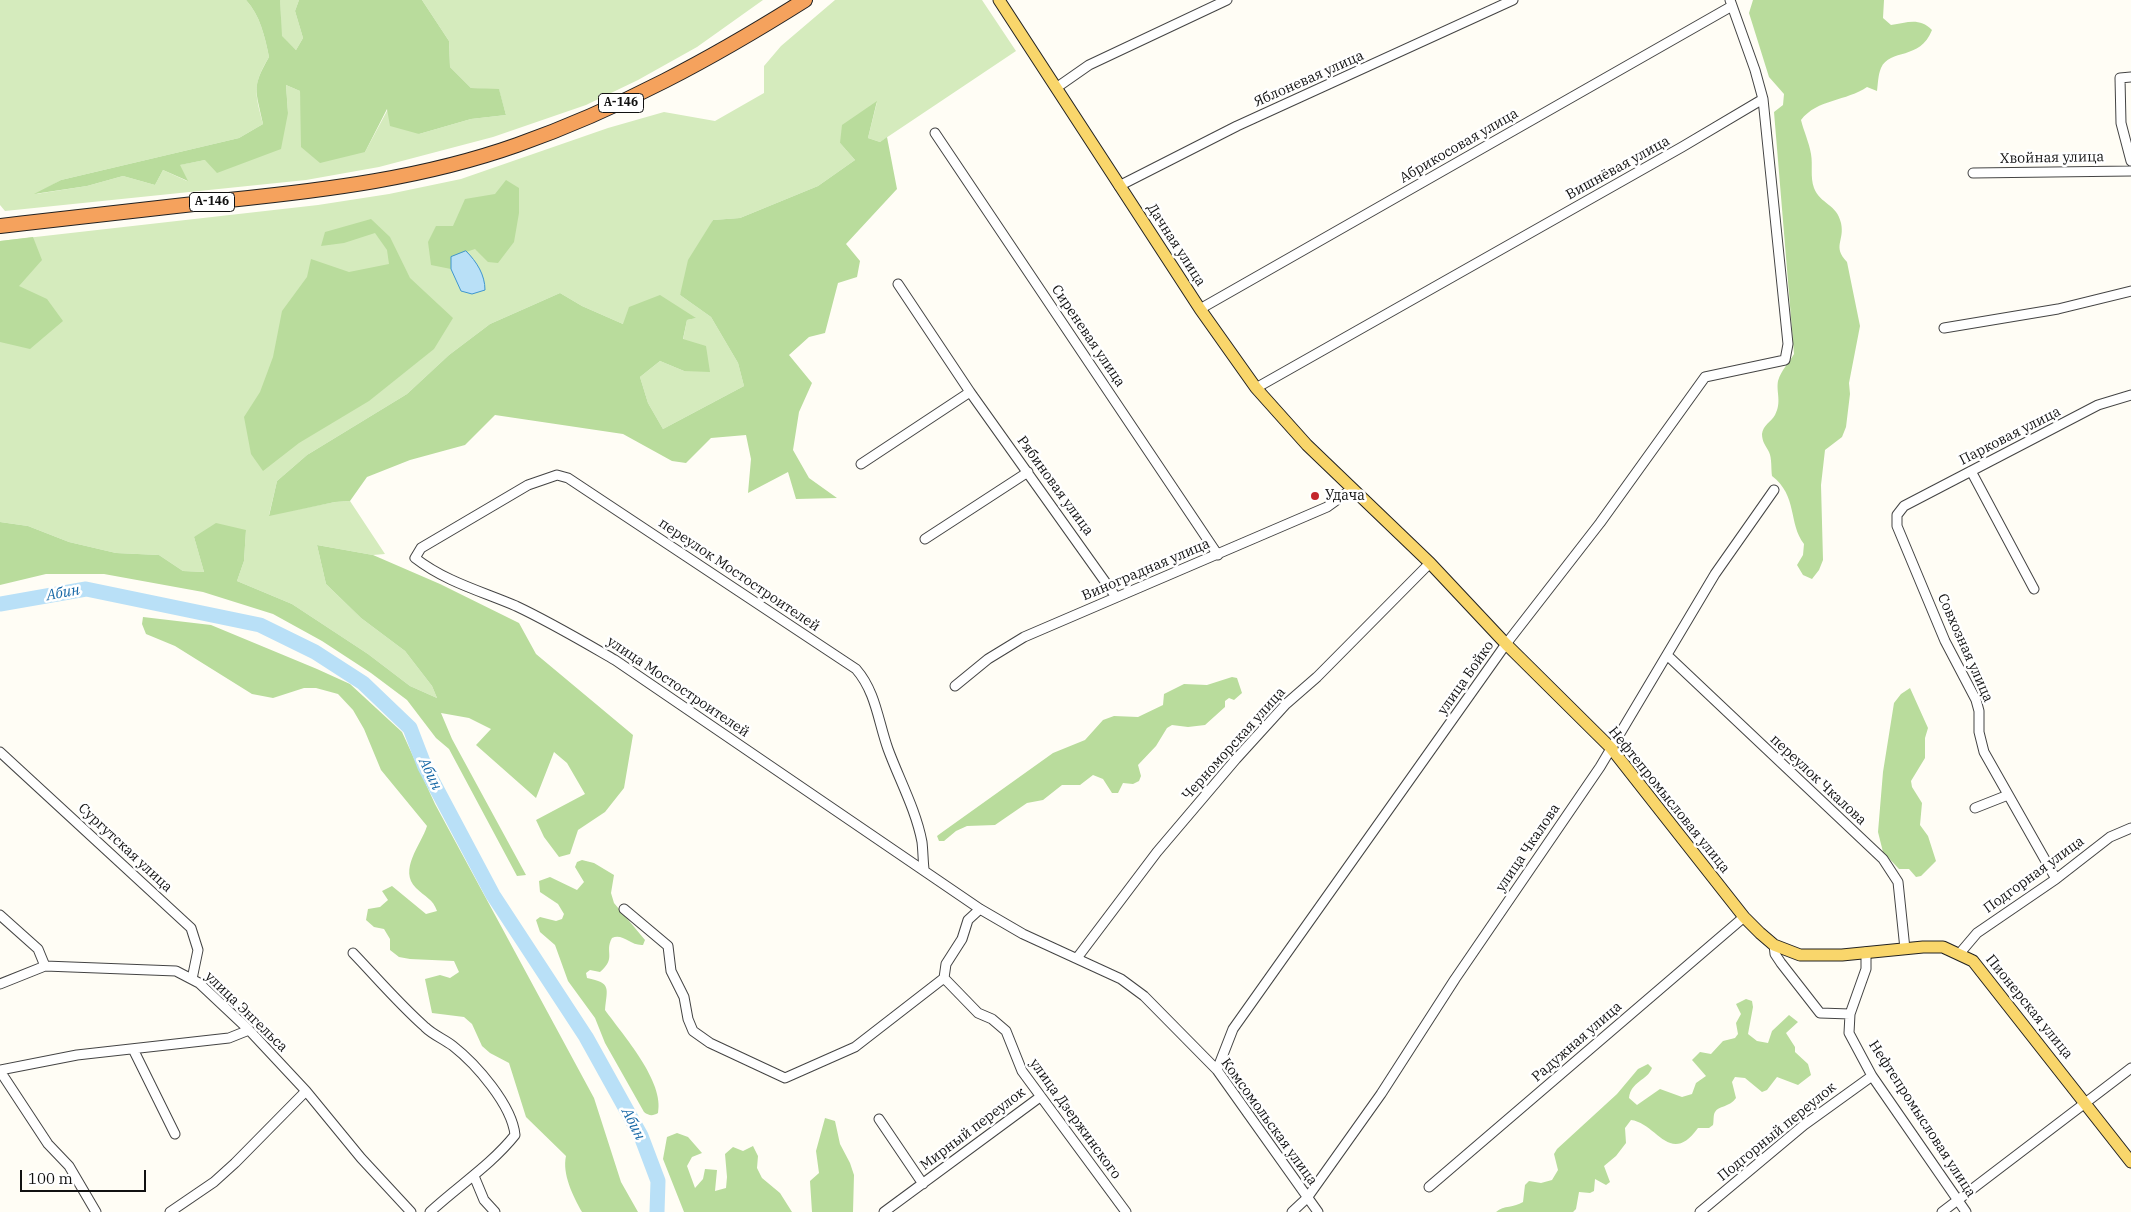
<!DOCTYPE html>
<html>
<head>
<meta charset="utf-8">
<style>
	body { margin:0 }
	#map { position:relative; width:2131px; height:1212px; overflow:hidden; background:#fffdf5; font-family:"IBM Plex Serif",serif }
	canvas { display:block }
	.scale { position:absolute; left:20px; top:1170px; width:126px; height:22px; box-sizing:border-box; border:2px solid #111; border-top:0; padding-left:6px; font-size:15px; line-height:18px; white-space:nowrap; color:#111; -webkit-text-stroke:4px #fff; paint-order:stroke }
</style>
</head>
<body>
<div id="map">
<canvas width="2131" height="1212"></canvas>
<div class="scale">100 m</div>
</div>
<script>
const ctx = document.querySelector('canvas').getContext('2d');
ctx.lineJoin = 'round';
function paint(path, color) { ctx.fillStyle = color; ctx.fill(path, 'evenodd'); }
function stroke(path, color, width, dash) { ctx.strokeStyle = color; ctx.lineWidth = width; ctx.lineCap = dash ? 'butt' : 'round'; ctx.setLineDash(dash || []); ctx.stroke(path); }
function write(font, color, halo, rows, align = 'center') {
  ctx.font = font + ' "IBM Plex Serif",serif'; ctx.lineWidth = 5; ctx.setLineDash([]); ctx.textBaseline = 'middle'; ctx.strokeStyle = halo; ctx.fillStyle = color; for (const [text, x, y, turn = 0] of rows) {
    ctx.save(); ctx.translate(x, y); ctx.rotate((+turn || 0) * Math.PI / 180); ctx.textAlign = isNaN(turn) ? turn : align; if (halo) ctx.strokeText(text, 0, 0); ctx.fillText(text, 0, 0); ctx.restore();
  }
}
paint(new Path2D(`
	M0,0H246C260,15 265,37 269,57C252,85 255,93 263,124L239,138L61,180L36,194L87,186L123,176L155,185L163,170L187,181L179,165L205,160L288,113L286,85L300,91L302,113L365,152L388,109L419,134L471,119L506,115L499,90L471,88L450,67L449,41L422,0H763L697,47L638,80L586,105L493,137L379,167L306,180L5,211L0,205Z
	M280,0H299L295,11L303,38L296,50L281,36Z
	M835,0H982L1016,51L880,142L868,138L877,102L840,143L855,160L818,186L740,218L713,220L680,295L711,317L738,363L744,386L663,429L648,403L640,377L660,361L684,371L683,340L687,320L696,318L623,324L582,306L560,293L490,324L449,355L407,394L307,455L277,481L269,515L335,502L350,501L385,554L373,555L317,545L326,584L361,618L405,651L432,686L437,698L410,686L368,654L292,604L237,581L244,561L246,530L194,537L204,572L183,571L159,555L116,553L69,542L28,526L0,522V241L318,205L389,194L461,179L608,128L664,112L715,121L764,93V66L781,46Z`), '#d5ebbd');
paint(new Path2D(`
	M246,0H280L282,36L296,50L303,38L295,11L299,0H422L449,41L450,67L471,88L499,89L506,115L471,119L419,134L390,126L387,109L365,152L320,163L301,147L300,91L286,85L288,113L281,149L217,173L205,160L180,165L188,181L163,170L155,185L123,176L87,186L34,194L61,180L239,138L263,124C256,90 251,88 269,57C265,37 260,15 246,0Z
	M1753,0H1884L1883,18L1891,25C1907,23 1919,17 1932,30C1920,61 1890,48 1881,68C1878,75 1878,84 1877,91L1867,87C1847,101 1817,99 1801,120C1804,132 1809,142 1811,154C1813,165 1810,177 1814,188C1820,204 1837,204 1841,223C1845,241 1832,246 1847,262L1860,326L1849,383L1850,394L1846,427L1842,437L1825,450L1821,485L1823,560L1819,570L1812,579L1803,575L1797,565L1803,555L1804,544C1788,523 1798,496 1772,476C1771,469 1772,458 1769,452C1766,446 1762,442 1762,434C1763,425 1771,422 1775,415C1782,402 1776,392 1778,381C1781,370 1789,363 1794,354L1774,112L1783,105L1784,94L1769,77L1749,13Z
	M877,101L868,138L880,142L887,137L897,189L846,244L860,261L857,277L838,283L825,333L809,337L789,355L812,383L799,412L793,450L809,478L837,498L796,499L788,472L748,493L751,459L746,435L711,438L686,463L672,461L623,434L495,415L465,445L410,460L367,477L350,501L335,502L269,516L277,481L307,455L407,394L449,355L490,324L560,293L582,306L623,324L629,307L660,295L696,318L687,320L683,339L706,346L710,372L684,371L660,361L640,377L648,403L663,429L744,386L738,363L711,317L680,295L688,260L713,220L740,218L818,186L855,160L840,143L842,125Z
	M506,180L519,188V213L514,242L498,263L488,262L475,249L451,257V269L431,265L428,242L436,226H453L465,199L495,194Z
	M371,219L390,237L410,278L453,318L434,349L369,401L299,443L263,471L251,454L244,417L260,392L273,357L282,311L307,277L311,259L349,272L389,264L387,250L375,233L344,243L321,246L325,232Z
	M33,237L42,260L19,286L47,299L63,321L30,349L0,342V241Z
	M0,522L28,526L69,542L116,553L159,555L183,571L204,572L194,537L216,523L246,530L244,561L237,581L292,604L368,654L410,686L437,698L432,686L405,651L361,618L326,584L317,545L373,555L440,584L519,623L536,654L633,735L624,788L605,812L578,830L570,854L559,857L544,837L536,820L585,794L567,763L554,752L536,798L476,745L491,729L469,718L441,713L452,739L526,875L517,876L449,749L436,738L407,700L371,673L322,641L273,614L203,592L104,574H46L0,585Z
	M143,617L211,625L317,669L350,684L402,732L435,804L594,1098L621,1182L638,1212H582C573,1196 562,1174 566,1156L526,1117L509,1063L490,1053L482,1046L472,1024L464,1017L432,1013L425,979L440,975L450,978L459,972L454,961L410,959L399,957L390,950V939L384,929L374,927L366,920L368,909L380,907L388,900L382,891L392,886L426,914L437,911C433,899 425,897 416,888C398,870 421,845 427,826L381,770L364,729L353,710L338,694L316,688H304L273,698L252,694L175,646L146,634L142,624Z
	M1232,677L1237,678L1242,693L1234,700L1229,698L1225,701V707L1205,725L1188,727L1172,725L1167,728L1156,746L1138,765L1141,776L1139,781L1133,784L1123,783L1118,793H1112L1103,779L1093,775L1080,785H1062L1043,800L1027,803L995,825L967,826L956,831L944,841H939L937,836L941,833L1053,753L1085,740L1103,720L1114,716L1138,717L1163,705L1164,694L1184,684L1207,685Z
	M1910,688L1928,728L1925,738V758L1911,781L1912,787L1922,803L1920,825L1928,836L1936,861L1921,876L1916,877L1909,869H1899L1883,852L1878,832L1883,772L1894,703L1901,694Z
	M582,860L594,863L614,875L611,893L614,903L645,940L643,945C630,946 623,933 612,938C604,952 617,958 600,972L590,970L586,973L587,978C612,983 607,988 605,1010C623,1035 665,1082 658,1113C653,1116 649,1116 644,1112L605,1043L595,1018L568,981L555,945L540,932L536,920L540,917L556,921L562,919L564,914L558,904L540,892L539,881L550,877L577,890L584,882L575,867L577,862Z
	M1746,999L1752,1001L1753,1007L1748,1034L1757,1041L1768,1043L1772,1031L1789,1015L1798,1022L1786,1033L1795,1047V1052L1808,1064L1811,1075L1798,1085L1777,1077L1767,1090L1762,1092L1745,1078L1735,1077L1732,1082L1736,1098C1730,1107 1718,1106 1715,1112C1713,1115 1714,1121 1713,1125L1709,1128H1698C1670,1167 1657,1123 1631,1120L1625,1128L1626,1143L1616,1156L1604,1166L1610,1182L1606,1185L1595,1179L1594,1191L1590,1193L1579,1192L1576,1209L1573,1212H1496C1504,1205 1514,1208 1523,1202L1525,1185L1529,1181L1541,1183L1552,1180L1558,1170L1554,1154L1557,1149L1617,1094L1638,1069L1648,1064L1652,1068C1647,1081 1631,1081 1629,1098L1637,1105L1660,1089L1682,1097L1692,1094L1696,1083L1706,1076L1692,1060L1700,1052L1711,1054L1723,1041L1735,1038L1738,1034L1736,1023L1741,1014L1736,1004Z
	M825,1118L835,1121L840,1144L850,1163L854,1175L853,1212H812L810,1181L819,1173L816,1151Z
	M677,1133L688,1137L702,1153L692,1157L687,1166L695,1188L703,1179L705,1169L717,1170L715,1191L726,1188L727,1177L725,1154L733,1147L743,1151L753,1146L758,1156L757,1168L762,1178L780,1193L792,1212H684L663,1159L667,1137Z`), '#b9dc9c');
const water = new Path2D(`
	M466,251C477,262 485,275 485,290L472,294L461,291L451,269V257Z`);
paint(water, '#b9e0f7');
stroke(water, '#3f96cf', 1);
stroke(new Path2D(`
	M0,604L86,589L260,625L315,652L363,683L410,728L425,767L493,895L586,1037L641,1136L658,1181L657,1212`), '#b9e0f7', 15);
const minor = new Path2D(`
	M2131,77L2120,78L2121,123L2131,161
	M1056,88L1089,65L1227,0
	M935,133L1218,555
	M1973,173L2131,171
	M1119,186L1237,126L1513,0
	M898,284L970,392L1116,597
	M1200,309L1732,6
	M1944,328L2058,309L2131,291
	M1256,388L1682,147L1763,99
	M861,464L970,392
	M1971,471L2034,589
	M925,539L1028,472
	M1667,655L1883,859L1898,882L1905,949
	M955,686L988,659L1024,637L1327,507L1352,489
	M0,752L191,928L198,950L192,979
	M1975,808L2008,795
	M924,869C923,860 923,851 922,842C916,810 899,779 888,749C878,721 876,692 856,669L568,478L557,475L528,485L421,548L415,558C446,582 481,591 516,606C550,622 582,641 615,660L980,909L1023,934L1121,979L1144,996L1217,1070L1318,1212
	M2056,879L1984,752L1979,732V711L1976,700L1945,641L1897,526V515L1904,506L2098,405L2131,395
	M624,909L668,946L671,971L684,997L688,1019L693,1031L710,1043L785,1078L855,1047L944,978L946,964L962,939L968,920L980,909
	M0,915L38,949L45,966
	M1774,945L1775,954L1781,963L1820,1013L1850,1014L1849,1033L1872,1076L1966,1212
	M353,953C377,978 399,1004 425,1027C433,1035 444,1039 453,1046C476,1064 512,1105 515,1135C491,1165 458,1186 430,1212
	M1960,953L1977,933L2056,879L2110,837L2131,828
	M1077,958L1157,852L1236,759L1286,704L1317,677L1430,563
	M944,978L978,1013L992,1019L1006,1031L1022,1071L1126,1212
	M0,984L45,966L176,971L199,983L249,1030L306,1091L361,1158L411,1212
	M1850,1014L1866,969V952
	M133,1049L175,1134
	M0,1070L77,1055L229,1038L249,1030
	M1217,1070L1233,1029L1506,644L1600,523L1705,377L1785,360L1788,344L1763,99L1755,70L1730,0
	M0,1071L48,1144L69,1166L96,1212
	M879,1119L923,1184
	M474,1176L484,1200L495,1212
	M1429,1187L1744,917
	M170,1212L214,1182L235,1163L306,1091
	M884,1212L1040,1097
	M1292,1212L1307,1198L1381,1094L1455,979L1600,767L1715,574L1774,490
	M1700,1212L1804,1125L1872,1076
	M1942,1212L2131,1068`);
const major = new Path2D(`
	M999,0L1200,309L1256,388L1307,445L1430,563L1506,644L1611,748L1744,917L1760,933L1774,945L1800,955H1842L1923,947H1943L1973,961L2131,1162`);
const highway = new Path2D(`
	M0,226C76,217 152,209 229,200C326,190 424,178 517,145C619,109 713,58 805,0`);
stroke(minor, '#444', 11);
stroke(major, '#222', 13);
stroke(highway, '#222', 16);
stroke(minor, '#fff', 9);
stroke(major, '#f9d66b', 11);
stroke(highway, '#f5a25d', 14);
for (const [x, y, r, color] of [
	[1315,496,5,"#c4262e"]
]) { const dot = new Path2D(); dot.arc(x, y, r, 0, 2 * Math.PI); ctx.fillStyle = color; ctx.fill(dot); stroke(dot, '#fff', 2); }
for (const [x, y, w] of [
	[621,103,45],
	[212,202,45]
]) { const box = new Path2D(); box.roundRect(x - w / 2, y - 9.5, w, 19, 4); ctx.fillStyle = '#fff'; ctx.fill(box); stroke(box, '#111', 1); }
write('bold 12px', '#111', null, [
	["А-146",621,103],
	["А-146",212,202]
]);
write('14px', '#111', '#fff', [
	["Яблоневая улица",1309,79,-24],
	["Абрикосовая улица",1459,146,-30],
	["Хвойная улица",2052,158,-1],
	["Вишнёвая улица",1618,168,-29],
	["Дачная улица",1176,245,57],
	["Сиреневая улица",1088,336,56],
	["Парковая улица",2010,436,-27],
	["Рябиновая улица",1055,486,54],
	["Виноградная улица",1146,570,-23],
	["переулок Мостостроителей",739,575,34],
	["Совхозная улица",1965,648,66],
	["улица Бойко",1466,678,-55],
	["улица Мостостроителей",678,687,34],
	["Черноморская улица",1234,744,-48],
	["переулок Чкалова",1818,780,43],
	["Нефтепромысловая улица",1669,800,51],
	["Сургутская улица",125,848,43],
	["улица Чкалова",1528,848,-56],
	["Подгорная улица",2034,875,-36],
	["Пионерская улица",2029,1007,51],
	["улица Энгельса",246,1012,44],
	["Радужная улица",1577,1042,-41],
	["улица Дзержинского",1075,1119,54],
	["Нефтепромысловая улица",1922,1119,57],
	["Комсомольская улица",1269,1122,54],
	["Мирный переулок",973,1129,-37],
	["Подгорный переулок",1777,1132,-39]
]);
write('14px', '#111', '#fff', [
	["Удача",1325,496]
], 'left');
write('italic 15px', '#1768a6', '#fff', [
	["Абин",63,593,-10],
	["Абин",430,774,64],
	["Абин",633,1124,63]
]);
</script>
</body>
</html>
